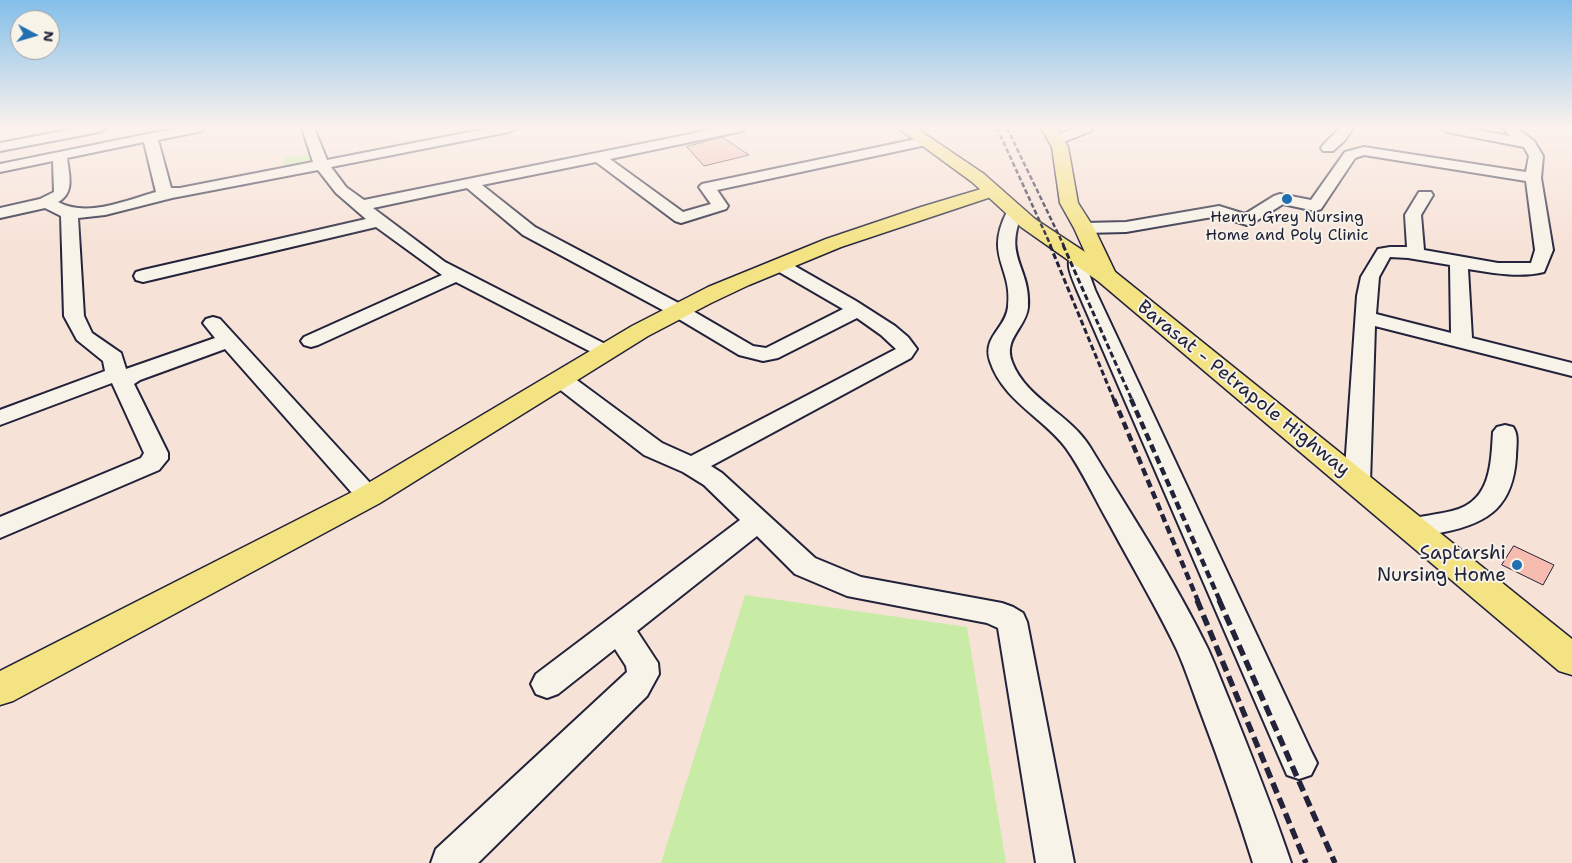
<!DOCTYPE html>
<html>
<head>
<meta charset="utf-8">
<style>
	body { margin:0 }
	#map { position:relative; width:1572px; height:863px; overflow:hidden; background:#f7e2d7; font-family:"Shantell Sans",sans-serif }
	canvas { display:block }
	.north { position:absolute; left:10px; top:10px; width:50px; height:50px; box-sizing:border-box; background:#f7f3e8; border:1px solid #a29fa3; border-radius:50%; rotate:96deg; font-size:14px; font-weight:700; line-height:20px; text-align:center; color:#22223b }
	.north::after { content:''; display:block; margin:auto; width:18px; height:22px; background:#1f6fb2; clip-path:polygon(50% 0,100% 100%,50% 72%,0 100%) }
</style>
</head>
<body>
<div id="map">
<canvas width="1572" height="863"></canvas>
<div class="north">N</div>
</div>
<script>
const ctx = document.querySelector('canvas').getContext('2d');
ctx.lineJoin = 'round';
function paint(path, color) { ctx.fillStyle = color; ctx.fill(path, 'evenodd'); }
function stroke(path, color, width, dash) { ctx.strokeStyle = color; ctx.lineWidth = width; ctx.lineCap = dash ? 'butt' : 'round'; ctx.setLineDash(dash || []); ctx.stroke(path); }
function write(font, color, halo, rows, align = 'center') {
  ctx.font = font + ' "Shantell Sans",sans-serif'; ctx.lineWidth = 4; ctx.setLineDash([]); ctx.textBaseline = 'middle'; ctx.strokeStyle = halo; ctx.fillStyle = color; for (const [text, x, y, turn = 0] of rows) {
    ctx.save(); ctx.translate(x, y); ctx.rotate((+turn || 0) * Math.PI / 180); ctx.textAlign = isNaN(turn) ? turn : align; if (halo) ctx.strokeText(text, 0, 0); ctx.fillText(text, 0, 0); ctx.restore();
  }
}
paint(new Path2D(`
	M307,154L313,164L285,168L283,157Z
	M745,595L967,627L1006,863H661Z`), '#c8eca5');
const building = new Path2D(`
	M722,137L749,155L704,166L687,147Z
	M1514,546L1554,565L1543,585L1502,565Z`);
paint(building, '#f7bcb0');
stroke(building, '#22223b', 1);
const minor = new Path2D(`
	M79,128H106L99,132L0,151V143Z
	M177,128H204L202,131L158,140L171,188H180L313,162L302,128H314L327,160L490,128H516L509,132L331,167L346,187L364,200L720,128H744L743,131L738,132L610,159L683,212L711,204L699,187L702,184L926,137L931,138L933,141L931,144L926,145L717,190L728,206L726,209L681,223L675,221L596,162L482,185L535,227L686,307L753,346L766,348L843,309L774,269L771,265L774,261L780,260L786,261L856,301L895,326L908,337L917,349L911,358L711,466L722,473L815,558L861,577L1002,603L1013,607L1023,613L1027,622L1074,863H1036L998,628L987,623L847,596L795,574L757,536L637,631L658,663L659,674L647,696L478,863H431L436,849L627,672L626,666L615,649L558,694L547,698L536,694L531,684L536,674L740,520L704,485L683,472L644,455L554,385L551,380L554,375L562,373L570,375L662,443L691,456L896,349L881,335L857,318L778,358L763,361L739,355L672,315L523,235L467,188L373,208L445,262L613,348L617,352L613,356L606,358L599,356L456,282L318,345L311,347L304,345L301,341L304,337L442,275L376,227L143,282L136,280L134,276L136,272L143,270L366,219L336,193L318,170L172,198L105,215L78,218L84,316L92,333L121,353L126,369L215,338L203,323L206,319L213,317L220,319L382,496L378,502L369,505L360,502L225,349L140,380L134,384L168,453V459L159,470L0,538V517L141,458L144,453L112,383L0,425V410L105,371L103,361L77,340L64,316L61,216L45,208L0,218V208L40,199L54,192L53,161L0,172V164ZM144,142L156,192C127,200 87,218 58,202C75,193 69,175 67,158Z
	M1075,128H1093L1091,131L1061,143L1056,144L1049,140L1051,137Z
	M1340,128H1353L1345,140L1333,151H1323L1321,148L1323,145Z
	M1440,128H1466L1510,136L1504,128H1517L1534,141L1543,156L1541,178L1553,250L1544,272C1520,278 1493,273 1468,269L1472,338L1572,363V376L1375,326L1370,483L1366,489L1357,492L1348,489L1344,483L1357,296L1361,277L1378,249L1390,247H1407L1405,215L1419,192H1431L1433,195L1421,215L1424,250L1498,263H1531L1535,250L1526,181L1364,155L1355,158L1321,209L1315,211L1283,204L1253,223L1247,225L1218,216L1126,232L1084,233L1078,232L1076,228L1078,224L1084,223L1126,222L1219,206L1245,214L1274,196L1280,194L1311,200L1345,152L1364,147L1526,172L1529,156L1524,147L1447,132ZM1390,257L1408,258L1450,265L1451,333L1376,314L1379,277Z
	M1015,207L1021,209L1023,212C1002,257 1031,267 1028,307C1026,328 1003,338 1012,362C1026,399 1070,414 1090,447C1130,513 1174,579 1208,649C1217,669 1225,691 1234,712C1254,762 1274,812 1291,863H1253C1237,812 1220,763 1201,713C1193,692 1186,670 1177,650C1157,608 1133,568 1111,527C1097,503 1082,470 1066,448C1043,417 1003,401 990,361C982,337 1006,328 1008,307C1013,267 984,257 1007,212L1009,209Z
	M1078,252L1084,253L1087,257V268L1095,290L1311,751L1317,763L1311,775L1299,779L1287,775L1077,290C1073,279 1064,264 1072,253Z
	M1505,425L1513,427C1519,435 1516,447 1516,457C1513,505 1490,523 1444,532C1430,535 1416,539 1402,535L1398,528L1402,521C1419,516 1436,515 1452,511C1491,502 1491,464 1493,432L1497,427Z`);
const major = new Path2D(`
	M1041,128H1057L1068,147L1078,203L1094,228L1117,276L1114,281L1106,282L1098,281L1074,228L1060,203L1052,147Z
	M991,186L997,187L1000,191L997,195L841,247L749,285L711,303L648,336L380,503L13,701L0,705V671L358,489L632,326L708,287L826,239L921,207Z`);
const highway = new Path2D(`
	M898,128H916L984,174L1035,219L1114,271L1572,639V675L1559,671L1098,281L1021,227L972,182Z`);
stroke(minor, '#22223b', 4);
stroke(major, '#22223b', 3);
stroke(highway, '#22223b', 3);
paint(minor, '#f7f3e8');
paint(major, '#f4e382');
paint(highway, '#f4e382');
stroke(new Path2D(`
	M997,128L1051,246
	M1007,128L1064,246`), '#22223b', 2.5, [5, 2.5]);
stroke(new Path2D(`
	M1050,245L1114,400
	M1063,245L1132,400`), '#22223b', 3, [6, 3]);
stroke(new Path2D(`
	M1114,399L1198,601
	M1131,399L1220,601`), '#22223b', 4.5, [8, 4.5]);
stroke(new Path2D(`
	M1197,600L1306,863
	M1219,600L1335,863`), '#22223b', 5.5, [11, 5.5]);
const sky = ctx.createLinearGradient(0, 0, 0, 249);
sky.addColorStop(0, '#83bfea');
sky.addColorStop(0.51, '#fbf2ed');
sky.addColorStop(1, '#fbf2ed00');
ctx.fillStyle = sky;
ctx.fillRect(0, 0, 1572, 249);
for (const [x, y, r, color] of [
	[1287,199,6,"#1f6fb2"],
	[1517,565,6,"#1f6fb2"]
]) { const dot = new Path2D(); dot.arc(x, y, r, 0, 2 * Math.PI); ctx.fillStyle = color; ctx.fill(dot); stroke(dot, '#f7f3e8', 2); }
write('16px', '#22223b', '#f7f3e8', [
	["Henry Grey Nursing",1287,218],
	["Home and Poly Clinic",1287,236]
]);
write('19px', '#22223b', '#f7f3e8', [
	["Barasat - Petrapole Highway",1243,389,39]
]);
write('19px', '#22223b', '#f7f3e8', [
	["Saptarshi",1506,554],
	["Nursing Home",1506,576]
], 'right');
</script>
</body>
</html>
